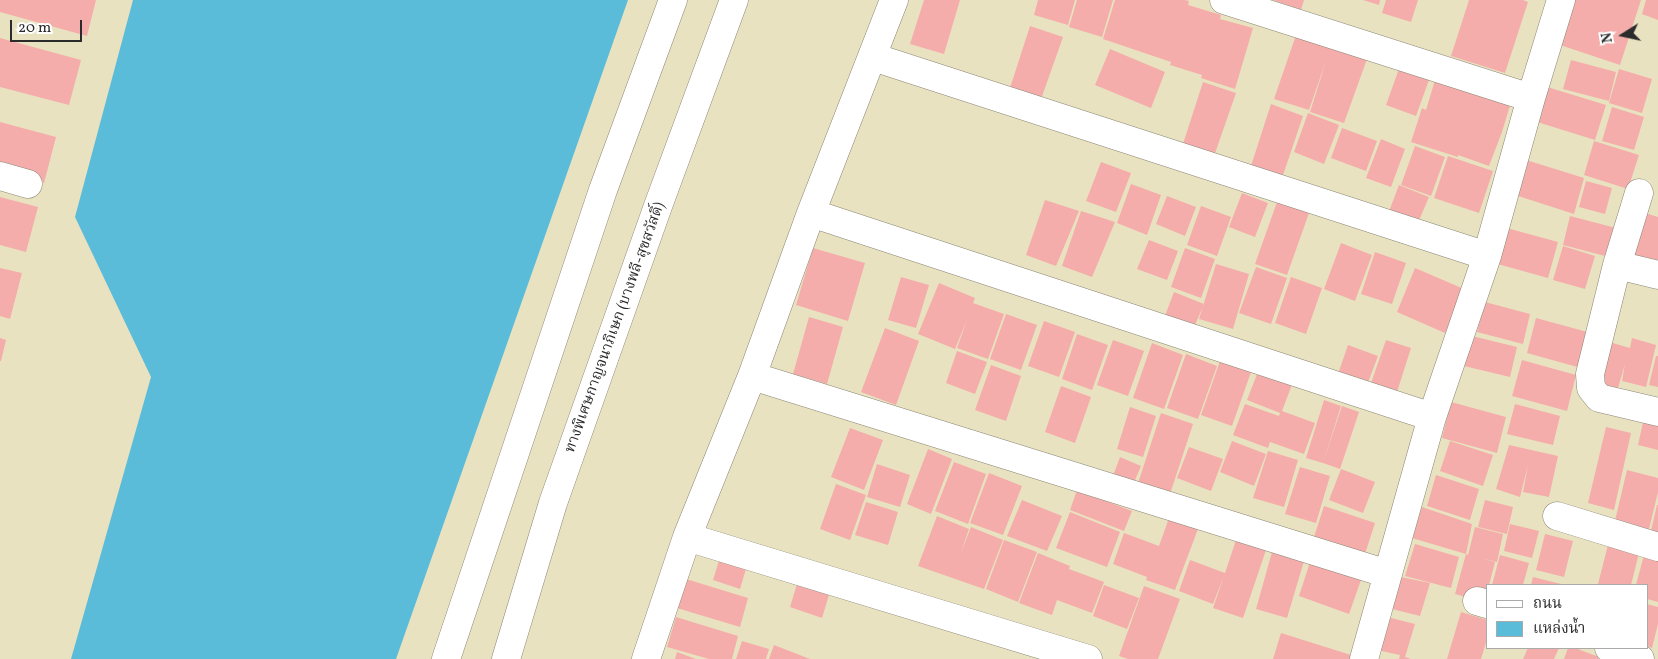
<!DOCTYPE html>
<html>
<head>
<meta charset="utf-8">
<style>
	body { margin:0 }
	#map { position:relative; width:1658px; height:659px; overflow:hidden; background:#e9e2c0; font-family:Vollkorn,"Noto Serif Thai",serif }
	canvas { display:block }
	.legend { position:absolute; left:1486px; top:584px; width:162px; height:65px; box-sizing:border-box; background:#fff; border:1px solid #aaa; margin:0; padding:6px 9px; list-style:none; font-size:15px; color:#2b2b2b }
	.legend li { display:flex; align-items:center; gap:10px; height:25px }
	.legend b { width:25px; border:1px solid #aaa }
	.north { position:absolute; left:1598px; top:10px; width:50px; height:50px; -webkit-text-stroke:4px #fff; paint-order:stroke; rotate:260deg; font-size:14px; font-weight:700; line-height:20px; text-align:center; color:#2b2b2b }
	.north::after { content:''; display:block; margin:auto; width:18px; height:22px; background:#2b2b2b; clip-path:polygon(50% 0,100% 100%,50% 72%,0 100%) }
	.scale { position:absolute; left:10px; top:20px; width:72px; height:22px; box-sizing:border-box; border:2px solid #2b2b2b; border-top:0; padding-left:6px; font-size:15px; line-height:18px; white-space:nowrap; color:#2b2b2b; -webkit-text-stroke:4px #fff; paint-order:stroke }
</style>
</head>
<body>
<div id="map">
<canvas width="1658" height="659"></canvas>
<ul class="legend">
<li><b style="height:6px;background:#fff"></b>ถนน</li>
<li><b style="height:14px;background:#5abcd9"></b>แหล่งน้ำ</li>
</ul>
<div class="north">N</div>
<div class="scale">20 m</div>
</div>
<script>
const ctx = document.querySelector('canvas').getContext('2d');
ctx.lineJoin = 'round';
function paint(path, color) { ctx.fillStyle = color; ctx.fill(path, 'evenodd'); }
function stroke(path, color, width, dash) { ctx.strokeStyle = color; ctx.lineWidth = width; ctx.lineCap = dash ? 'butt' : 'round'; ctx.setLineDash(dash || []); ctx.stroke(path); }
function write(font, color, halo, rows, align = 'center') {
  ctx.font = font + ' Vollkorn,"Noto Serif Thai",serif'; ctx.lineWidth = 4; ctx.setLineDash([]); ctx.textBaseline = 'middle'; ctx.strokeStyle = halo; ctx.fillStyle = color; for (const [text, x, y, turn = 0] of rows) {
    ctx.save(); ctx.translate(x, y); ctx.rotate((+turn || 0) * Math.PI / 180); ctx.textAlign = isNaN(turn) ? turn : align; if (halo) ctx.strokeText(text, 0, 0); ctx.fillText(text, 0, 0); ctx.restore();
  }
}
paint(new Path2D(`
	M133,0H628L396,659H71L151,377L75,217Z`), '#5abcd9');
paint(new Path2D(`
	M0,0H96L87,36L0,12Z
	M924,0H960L944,54L910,44Z
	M1038,0H1075L1068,25L1034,15Z
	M1077,0H1113L1102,37L1069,27Z
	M1115,0H1185L1189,1L1188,5L1221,15L1220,19L1253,28L1235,89L1201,78L1202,75L1170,65L1171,62L1103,39Z
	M1273,0H1304L1301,10Z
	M1363,0H1380L1379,5Z
	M1386,0H1418L1411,22L1382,13Z
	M1469,0H1523L1528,2L1505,73L1451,56Z
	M1575,0H1641L1620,65L1560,45Z
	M1646,0H1658V20L1642,14Z
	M1030,26L1063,37L1040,102L1009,91Z
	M1296,35L1367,59L1344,123L1310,112L1327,58L1309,110L1274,99Z
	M0,38L81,60L69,105L0,87Z
	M1110,49L1165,72L1151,108L1095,85Z
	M1571,60L1616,72L1609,101L1563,89Z
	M1400,66L1430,77L1416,116L1386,105Z
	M1619,69L1652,79L1642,113L1609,103Z
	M1435,80L1511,102L1502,132L1489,166L1458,155V157L1411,142L1422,108L1426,110Z
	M1203,82L1236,93L1213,159L1182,147Z
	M1544,86L1606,105L1595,140L1534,121Z
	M1271,104L1303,116L1281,181L1250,169Z
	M1612,107L1644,117L1634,150L1602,141Z
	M1308,113L1339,125L1324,164L1294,152Z
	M0,122L56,137L44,183L0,171Z
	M1342,128L1377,141L1366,171L1331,158Z
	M1381,139L1405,149L1391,187L1366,178Z
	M1594,141L1639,155L1628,189L1584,175Z
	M1415,146L1445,157L1431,196L1401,185Z
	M1448,156L1493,171L1479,213L1434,198Z
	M1523,159L1584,178L1574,214L1512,194Z
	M1101,162L1131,173L1116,212L1086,201Z
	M1586,181L1612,188L1605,214L1579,207Z
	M1131,184L1161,195L1147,235L1117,223Z
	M1399,185L1429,197L1417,225L1388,214Z
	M1242,193L1268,203L1255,237L1229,227Z
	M1167,196L1196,207L1185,236L1156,224Z
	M0,197L38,207L26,252L0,245Z
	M1045,200L1079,211L1056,266L1026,255Z
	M1277,202L1309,213L1287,275L1255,264Z
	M1201,206L1231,217L1217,256L1187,245Z
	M1081,211L1115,222L1092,277L1062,266Z
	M1645,213L1658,217V263L1634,257Z
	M1570,216L1616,228L1609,257L1563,245Z
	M1503,227L1558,242L1548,278L1494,263Z
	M1149,240L1178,251L1167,280L1137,269Z
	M1341,243L1372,255L1355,301L1324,289Z
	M1563,246L1595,256L1585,289L1553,280Z
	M813,248L865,263L848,321L796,305Z
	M1185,248L1215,259L1201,298L1171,287Z
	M1375,252L1406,263L1392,304L1361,294Z
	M1216,264L1249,274L1233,329L1199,319Z
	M1256,267L1287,278L1271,324L1239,313Z
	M0,268L22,273L10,319L0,316Z
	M1415,268L1464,289L1445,333L1397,312Z
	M901,277L929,285L916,328L888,320Z
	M1291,277L1322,288L1306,334L1275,323Z
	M939,283L975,298L973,303L1004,314L988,359L957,348L967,320L955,349L918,334Z
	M1174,292L1204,304L1192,332L1163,321Z
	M1485,302L1530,314L1523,344L1477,332Z
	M1006,314L1037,325L1021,370L990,359Z
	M809,317L843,327L827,384L793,374Z
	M1536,318L1591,333L1581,368L1527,353Z
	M1044,321L1075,332L1059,377L1028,366Z
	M885,328L919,341L896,405L861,392Z
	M1077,334L1108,345L1092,390L1062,379Z
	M1472,336L1517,347L1510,377L1464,366Z
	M0,338L6,340L1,361H0Z
	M1632,338L1656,345L1646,387L1622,381L1625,364L1618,388L1598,383L1609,342L1630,348Z
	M1113,340L1144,351L1128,396L1097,385Z
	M1386,340L1411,348L1397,392L1371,383Z
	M1152,343L1183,355L1164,409L1133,398Z
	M1348,345L1378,356L1367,385L1338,374Z
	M957,351L987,362L975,394L946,383Z
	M1186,354L1217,366L1198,419L1167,408Z
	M1656,356H1658V387L1649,385Z
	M1522,360L1576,375L1567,411L1512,396Z
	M1220,361L1251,372L1232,426L1201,415Z
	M991,365L1021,376L1006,421L975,410Z
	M1259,369L1293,382L1282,411L1315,423L1304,454L1270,442L1268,448L1233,435L1245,404L1279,416L1280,413L1247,400Z
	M1061,386L1091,397L1075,443L1045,432Z
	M1324,400L1341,406L1323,463L1306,458Z
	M1451,402L1506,417L1497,453L1442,438Z
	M1515,404L1560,416L1553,445L1507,434Z
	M1342,406L1359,412L1340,469L1323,463Z
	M1130,407L1156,416L1143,457L1117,449Z
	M1161,413L1193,424L1170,494L1138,483Z
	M1644,418L1658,421V450L1638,445Z
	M1606,427L1631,433L1614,510L1588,503Z
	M850,428L883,440L864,490L831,477Z
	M1232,441L1266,454L1254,486L1220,472Z
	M1450,441L1493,455L1483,486L1440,471Z
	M1509,445L1558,456L1549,497L1523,492L1528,465L1520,497L1496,489Z
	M1189,447L1223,459L1211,491L1177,478Z
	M928,449L952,459L931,514L907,504Z
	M1268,451L1298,460L1284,507L1253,498Z
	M1120,457L1141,466L1133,485L1113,476Z
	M954,462L986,474L968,524L935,511Z
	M877,464L910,475L900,507L867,497Z
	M1300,467L1330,476L1316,523L1285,514Z
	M1341,469L1375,482L1363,513L1329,500Z
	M1627,470L1658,478V492L1648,533L1614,525Z
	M989,473L1022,486L1003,535L970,523Z
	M1436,475L1479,489L1470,520L1427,506Z
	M836,484L866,495L850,540L820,529Z
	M1077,490L1132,511L1124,531L1070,510Z
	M1022,500L1062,516L1047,551L1007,536Z
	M1485,500L1513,507L1507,534L1478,527Z
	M866,502L898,512L888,545L855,535Z
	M1657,505H1658V536L1650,535Z
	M1324,506L1375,523L1364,557L1313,540Z
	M1422,507L1472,524L1466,554L1412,538Z
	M1070,512L1120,532L1107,567L1056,548Z
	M937,516L969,529L960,555L971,527L1003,540L984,589L918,566Z
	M1169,518L1198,529L1175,590L1146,580L1147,577L1113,564L1124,533L1159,546Z
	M1510,524L1539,531L1532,558L1504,551Z
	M1475,527L1503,534L1497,562L1481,558L1495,562L1489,585H1487L1484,602L1455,594L1466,554L1468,555Z
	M1545,534L1573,541L1564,577L1536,570Z
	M1237,537L1267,547L1243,618L1213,608L1224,576L1213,604L1179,591L1190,560L1225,573Z
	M1004,540L1037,552L1018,602L986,589Z
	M1609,541L1640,549L1631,585L1598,584Z
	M1415,544L1459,557L1451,588L1405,576Z
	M722,551L749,559L740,589L713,580Z
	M1272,552L1304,561L1287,618L1256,609Z
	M1038,553L1070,566L1069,569L1104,582L1092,613L1057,600L1052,615L1019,603Z
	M1500,555L1529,563L1523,585H1492Z
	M1644,555L1658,559V602L1647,599V585H1636Z
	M1310,562L1361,580L1349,614L1299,596Z
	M800,574L832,585L822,618L790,607Z
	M1401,577L1430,583L1420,616L1392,609Z
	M1533,577L1565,585H1531Z
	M686,579L748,598L740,627L677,608Z
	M1104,585L1139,598L1127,629L1093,616Z
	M1144,586L1180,599L1158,659H1128L1119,656Z
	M1647,604L1658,607V624L1652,648L1647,646Z
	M1461,612L1487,620V639L1481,659H1447Z
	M676,617L738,636L732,659H709L667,647Z
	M1387,617L1415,624L1405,657L1411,659H1399L1400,655L1377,650Z
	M1281,633L1351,655L1350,659H1273Z
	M742,641L769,649L766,659H736Z
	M774,645L810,659H769Z
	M1528,648H1559L1554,659H1523Z
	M1568,648H1575L1599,657L1598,659H1564Z
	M677,652L696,659H675Z`), '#f4adaa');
const minor = new Path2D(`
	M1224,0L1531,98
	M873,57L1487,256
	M0,176L28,184
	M1639,193L1617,265L1590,374L1591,388L1599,398L1658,412
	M811,213L1432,417
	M1617,265L1658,275
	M752,376L1388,574
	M1557,516L1658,547
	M687,537L1088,659
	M1477,601L1487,604
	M1609,648L1640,659
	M646,659L687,537L752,376L811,213L894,0
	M1364,659L1432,417L1487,256L1531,98L1561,0`);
const motorway = new Path2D(`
	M446,659L603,190L673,0
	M506,659L553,503L658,206L734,0`);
stroke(minor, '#8a8676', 29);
stroke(motorway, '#8a8676', 29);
stroke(minor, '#fff', 28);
stroke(motorway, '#fff', 28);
write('15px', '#2b2b2b', '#fff', [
	["ทางพิเศษกาญจนาภิเษก (บางพลี-สุขสวัสดิ์)",616,328,-70]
]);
</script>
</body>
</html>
